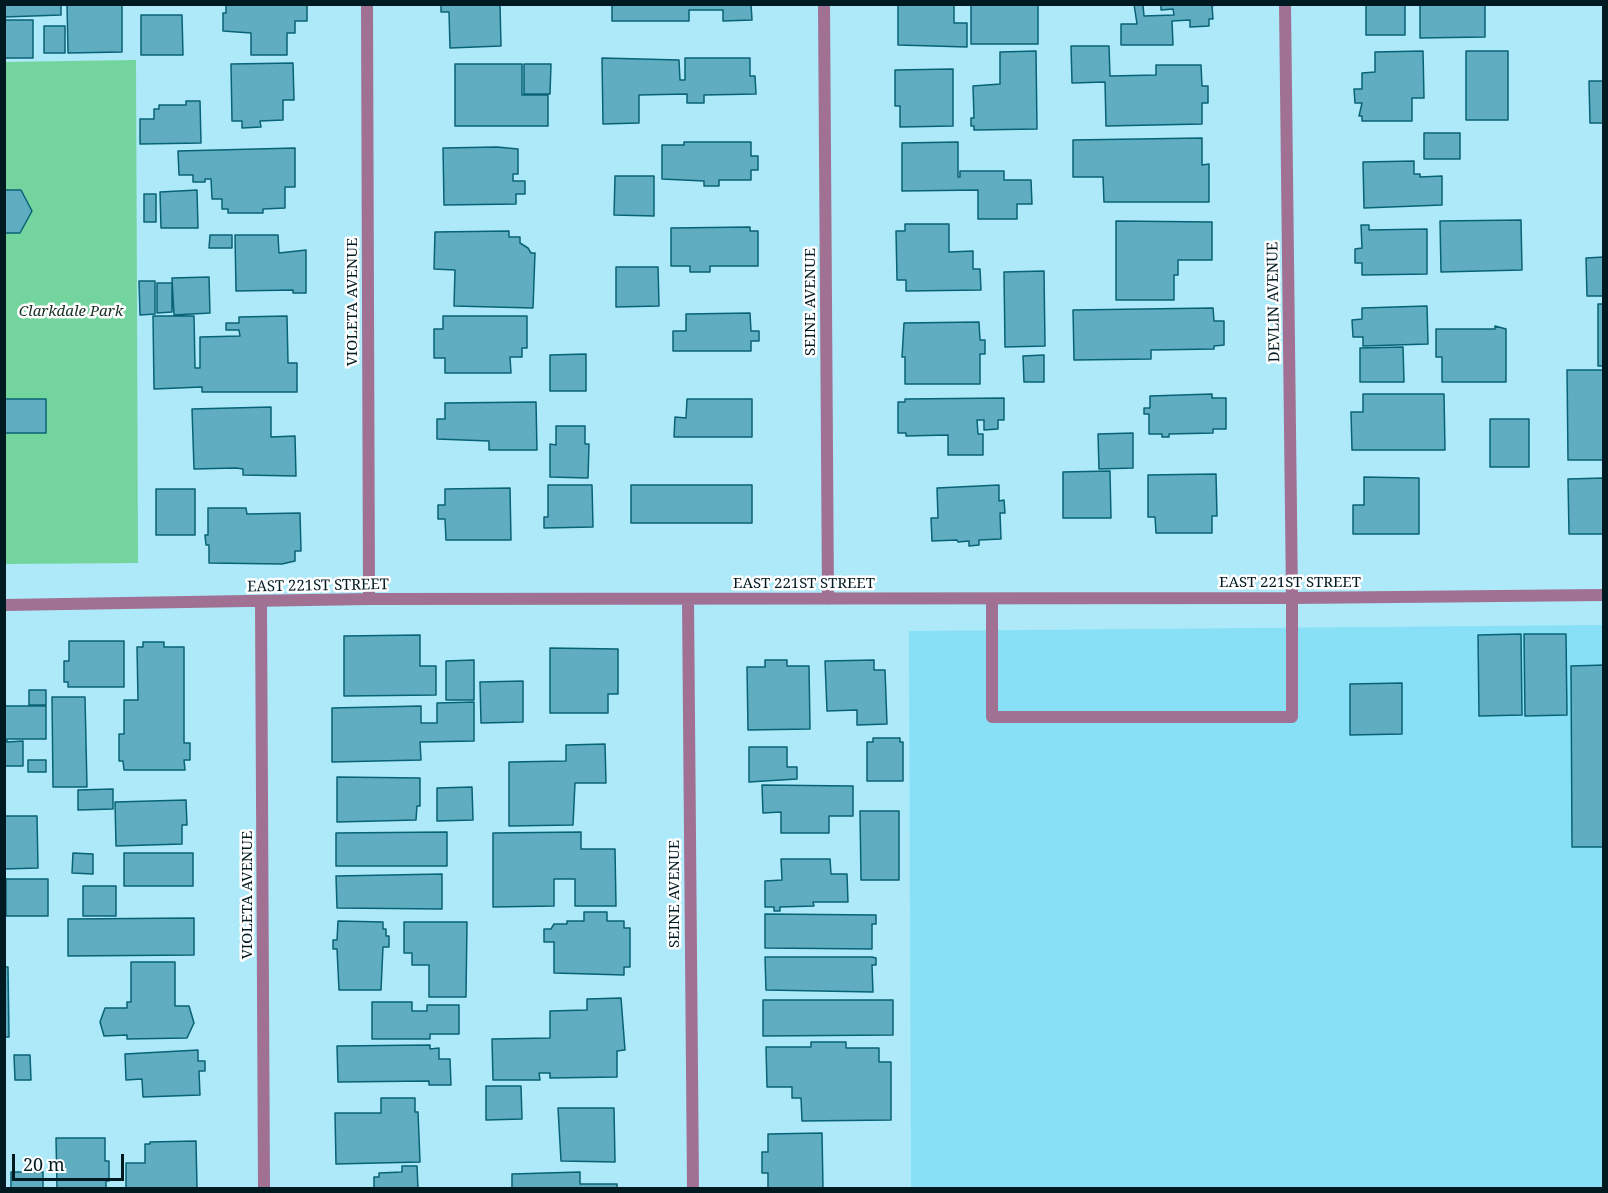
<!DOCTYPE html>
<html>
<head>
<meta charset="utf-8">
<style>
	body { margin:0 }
	#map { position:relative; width:1608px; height:1193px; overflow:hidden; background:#ade9f9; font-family:"Noto Serif",serif }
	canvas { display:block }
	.frame { position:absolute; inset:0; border:6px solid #001a22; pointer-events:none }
	.scale { position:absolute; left:12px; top:1154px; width:112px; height:27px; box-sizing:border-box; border:3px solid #001a22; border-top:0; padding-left:8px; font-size:18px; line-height:21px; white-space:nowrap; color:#001a22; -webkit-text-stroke:4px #fefefe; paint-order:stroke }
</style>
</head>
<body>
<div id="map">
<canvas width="1608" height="1193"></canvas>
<div class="frame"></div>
<div class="scale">20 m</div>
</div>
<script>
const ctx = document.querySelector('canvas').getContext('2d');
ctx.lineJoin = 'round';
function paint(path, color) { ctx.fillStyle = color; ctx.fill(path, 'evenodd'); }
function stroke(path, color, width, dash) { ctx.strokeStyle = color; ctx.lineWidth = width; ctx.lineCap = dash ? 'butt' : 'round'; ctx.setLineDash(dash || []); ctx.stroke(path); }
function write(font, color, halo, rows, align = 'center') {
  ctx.font = font + ' "Noto Serif",serif'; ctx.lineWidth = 5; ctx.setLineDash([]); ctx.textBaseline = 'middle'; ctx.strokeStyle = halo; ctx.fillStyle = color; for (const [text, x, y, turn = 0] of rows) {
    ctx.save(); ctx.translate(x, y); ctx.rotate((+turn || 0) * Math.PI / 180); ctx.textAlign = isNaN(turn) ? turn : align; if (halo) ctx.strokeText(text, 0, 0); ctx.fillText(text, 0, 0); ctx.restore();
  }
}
paint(new Path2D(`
	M1603,625V1188H911L909,631Z`), '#88e0f7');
paint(new Path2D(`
	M136,60L138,563L5,564L4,62Z`), '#73d59d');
const building = new Path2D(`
	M4,4H61V15L4,17Z
	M67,4H122V52L68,53Z
	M226,4H307V21H295V33H287V55H251V33L223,31V13H226Z
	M441,4H500L501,46L450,48L449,12H441Z
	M612,4H751L752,20L723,21V10H689V21H612Z
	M898,4H954V23H967V47L898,45Z
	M971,4H1038V44H971Z
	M1134,4H1215V5L1212,6L1213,19H1209V26L1190,27V20L1172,21L1173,45H1121V24H1137ZM1143,5H1161V10L1173,9L1174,15L1144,16Z
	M1366,4H1405V35H1366Z
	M1420,4L1485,5V37L1420,38Z
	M141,15H182L183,55H141Z
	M4,20H33V58H4Z
	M44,26H65V53H44Z
	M1071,46H1109L1110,76L1156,75V65H1201L1202,86H1208V103H1202V124L1106,126L1105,82L1072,83Z
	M1036,51L1037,129L974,130V126H971V118H974L973,86L1000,84V52Z
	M1423,51L1424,98H1412V121H1362V116H1359L1362,103H1355L1354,89H1362V73L1375,72V52Z
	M1466,51H1508V120H1466Z
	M602,58L679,60L680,80H685V58H750V76H755L756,94L704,95V103H687V94L639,95V123L603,124Z
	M293,63L294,100H283V120L260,121L261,127L242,128V121H232L231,64Z
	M455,64H522V95H548V126H455Z
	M524,64H551L550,94H524Z
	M953,69V126L900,127V106H895V70Z
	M1589,81H1604V123H1590Z
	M186,101H200L201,143L140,144V119H154V109H159V105H186Z
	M1424,133H1460V159H1424Z
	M1202,138V165L1209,164V202H1104L1103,177H1073V140Z
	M684,142H751V156H758V170H751V180H719V186H704V181L662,179V145H684Z
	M958,142V177H960V171H1004V180H1031L1032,204H1017V219H978V190L902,191V143Z
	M497,147L518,149V174H513V181H525V194H516V204L444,205L443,148Z
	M295,148V187H285V208L263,209V213H228V209H222V199H212L211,179H205V182H193V175H179L178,151Z
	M1414,161V174H1420V177L1442,176V205L1364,208L1363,162Z
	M615,176H654V216L614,215Z
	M4,190H21L32,211L20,233H4Z
	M197,190L198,228H161L160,192Z
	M144,194H156V222H144Z
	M1521,220L1522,270L1441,272L1440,221Z
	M1116,221L1212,222V260H1178V275H1174V300H1116Z
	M905,224H949V252L973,251V269H980L981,290L906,291V280H897L896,231H905Z
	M1361,225H1369V230L1427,229V274L1362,275V263H1355V249L1362,248Z
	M750,227V231H758V266H710V272H690V266H671V228Z
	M509,231V237H520V243L528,248L531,253H535L533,308L454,306L455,270L434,269L435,232Z
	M210,235H232V248H209Z
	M235,235H278L279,253L306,250V293H293V290L236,291Z
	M1604,257V296H1587L1586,258Z
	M616,267H658L659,306L616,307Z
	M1044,271L1045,346L1005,347L1004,272Z
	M209,277L210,313L174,315L172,278Z
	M139,281H155V314L140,315Z
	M157,283H172V312L157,313Z
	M1598,304H1604V366H1598Z
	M1427,306L1428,344L1363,346V337H1353L1352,320L1362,319V308Z
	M1213,308L1214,321H1224V345L1214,346V349L1151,350V359L1074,360L1073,310Z
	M750,313L751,331H759V341H751V351H673V331H686V314Z
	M153,316H194L195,368H200V337L240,336L239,330H226V323H239V317L287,316L288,363H297V392H202V387L154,389Z
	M443,316H527V348H522V357H510L511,373H445V358H434V329H443Z
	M979,322L980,340H985V354H980V384H905V357H902L904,323Z
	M1495,326L1506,329V382H1442V357H1436V329H1495Z
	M1403,347L1404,382H1360V348Z
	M586,354V391H550V355Z
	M1044,355V382H1024L1023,356Z
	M1567,370H1604L1603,460H1568Z
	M1212,394V398H1226V429H1213V433L1169,434V437H1162V434H1149V414H1144V408H1150V396Z
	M1363,394H1444L1445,450H1352L1351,412H1363Z
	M1004,398V420H998V429L984,430V420H977L978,434H983V455H948V435L906,436V433H898V402H905V399Z
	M4,399H46V433H4Z
	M687,399H752V437H674L675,417L686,418Z
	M536,402L537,450H489V441L437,439V419H445V403Z
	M271,407V437L295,436L296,476L243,475V469L236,468L194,469L192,409Z
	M1490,419H1529V467H1490Z
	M556,426H585V444H589L588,478L550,477V444L556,445Z
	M1133,433V468L1099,469L1098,434Z
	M1110,471L1111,518H1063V472Z
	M1216,474L1217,516H1212V533H1156L1155,517H1148V475Z
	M1364,477L1419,478V534H1353V505H1364Z
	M1604,478V534H1569L1568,479Z
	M548,485H592L593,527L544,528V517H548Z
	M631,485H752V523H631Z
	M999,485V501L1004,500L1005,513H1000L1001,539L979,540V545L969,546V541L958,542L957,540L932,541L931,518H938L937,488Z
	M510,488L511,540H446L445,519H438V505H445V489Z
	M156,489H195V535H156Z
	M208,508H246L247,514L300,513L301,551H295V561L282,564L209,563V545H206L205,535H208Z
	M1521,634L1522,715L1479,716L1478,635Z
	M1524,634H1566L1567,715L1525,716Z
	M420,635V666H436V695L344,696V636Z
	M69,641H124V687H68V682H64V661H69Z
	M143,642H164V647H184V743H190V760H184L185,770H124L123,761H119V734H124V700H138L137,647H143Z
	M550,648L618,649V694H608V713H550Z
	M474,660V700H446V661Z
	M765,660H787V666H809L810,729L748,730L747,667H765Z
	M874,660V670H885L887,724L857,725V710L827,711L825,661Z
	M1604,665V847H1572L1571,666Z
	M523,681V722L481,723L480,682Z
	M1402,683V734L1350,735V684Z
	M29,690H46V705H29Z
	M52,697H85L87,787H53Z
	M474,702V741L420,742L421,760L332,762V708L421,706V723H437V703Z
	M4,703L6,706H46V739H7V742L23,741V766H4Z
	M873,738H900V742H903V781H867V742H873Z
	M605,744L606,783H575L573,825L509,826V762L566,761V745Z
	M749,747H787V767H797V779L749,782Z
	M28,760H46V772H28Z
	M337,777L420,778V806H417L416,820L337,822Z
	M762,785L853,786V816H829V833H781V812L763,813Z
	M472,787L473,820L437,821V788Z
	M113,789V809L78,810V790Z
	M186,800L187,825H182V844L116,846L115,802Z
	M860,811H899V880H861Z
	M4,816H37L38,868L4,869Z
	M447,832V866H336V833Z
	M581,832V849H615L616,906H575V879H554V906L493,907V833Z
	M73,853L93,854V874L72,873Z
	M124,853H193V886H124Z
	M781,859H830L831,874H847L848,902H813L814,906L780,907V911H774V907H765V881L782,880Z
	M442,874V909L337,908L336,876Z
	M6,879H48V916H6Z
	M83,886H116V916H83Z
	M584,912H607V921H624V928H630V967H624V975L554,973V942H544V929H551L554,924H567V921H584Z
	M765,914L876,915V924H872V949L765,948Z
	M194,918V955L68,956V919Z
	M338,921L383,922V929H386V936H389V947H383L381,990H339L337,949H333V940H337Z
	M404,922H467L466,997H429V965H412V953H404Z
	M765,957H872L876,958V965H872L873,992L766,990Z
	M131,962H175V1006H189L194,1023L187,1038L127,1039V1035L104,1036L100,1022L105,1008H127V1002H131Z
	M4,967H8L9,1037H4Z
	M621,998L625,1050L617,1051V1077L550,1078V1073H539L540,1080H493L492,1039L550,1038V1011L587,1010V999Z
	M763,1000H893V1035L763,1036Z
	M372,1002H412V1011H427V1005H459V1034H430V1039H372Z
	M811,1042H846V1048H879V1062H891V1120L802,1121L801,1098H792V1087H767L766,1047H811Z
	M430,1045V1049L439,1048V1059H450L451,1085H429V1081L338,1082L337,1046Z
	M198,1050V1061H205V1071H199L200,1095L143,1097L142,1079L126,1080L125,1054Z
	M14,1055H30L31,1080H15Z
	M486,1086H521L522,1119L486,1120Z
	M381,1098H415V1112H418L420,1162L336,1164L335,1113H381Z
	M558,1108H614L615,1162L561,1161Z
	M822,1133L823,1188H768V1173H762V1152H768V1134Z
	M56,1138H105V1161H109V1181H106V1188H57Z
	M196,1141L197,1188H126V1163H145V1144H150V1142Z
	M402,1166H417L418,1188H374V1177H379V1173L402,1172Z
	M11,1172H43V1188H11Z
	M580,1172V1184H617V1188H512V1174Z`);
paint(building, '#60acc0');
stroke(building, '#086376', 1.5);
stroke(new Path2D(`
	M992,599V717H1292V598`), '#a07193', 12);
stroke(new Path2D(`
	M367,4L369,599
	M824,4L828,599
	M1285,4L1292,598
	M688,600L693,1188
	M261,602L264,1188
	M4,605L369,599L1292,598L1604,595`), '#a07193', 12);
write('15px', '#001a22', '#fefefe', [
	["VIOLETA AVENUE",353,302,-90],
	["SEINE AVENUE",811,302,-90],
	["DEVLIN AVENUE",1274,302,-91],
	["EAST 221ST STREET",1290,583],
	["EAST 221ST STREET",804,584],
	["EAST 221ST STREET",318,586,-1],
	["SEINE AVENUE",675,894,-90],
	["VIOLETA AVENUE",248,895,-90]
]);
write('italic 15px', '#182f22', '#fefefe', [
	["Clarkdale Park",71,312]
]);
</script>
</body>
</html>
